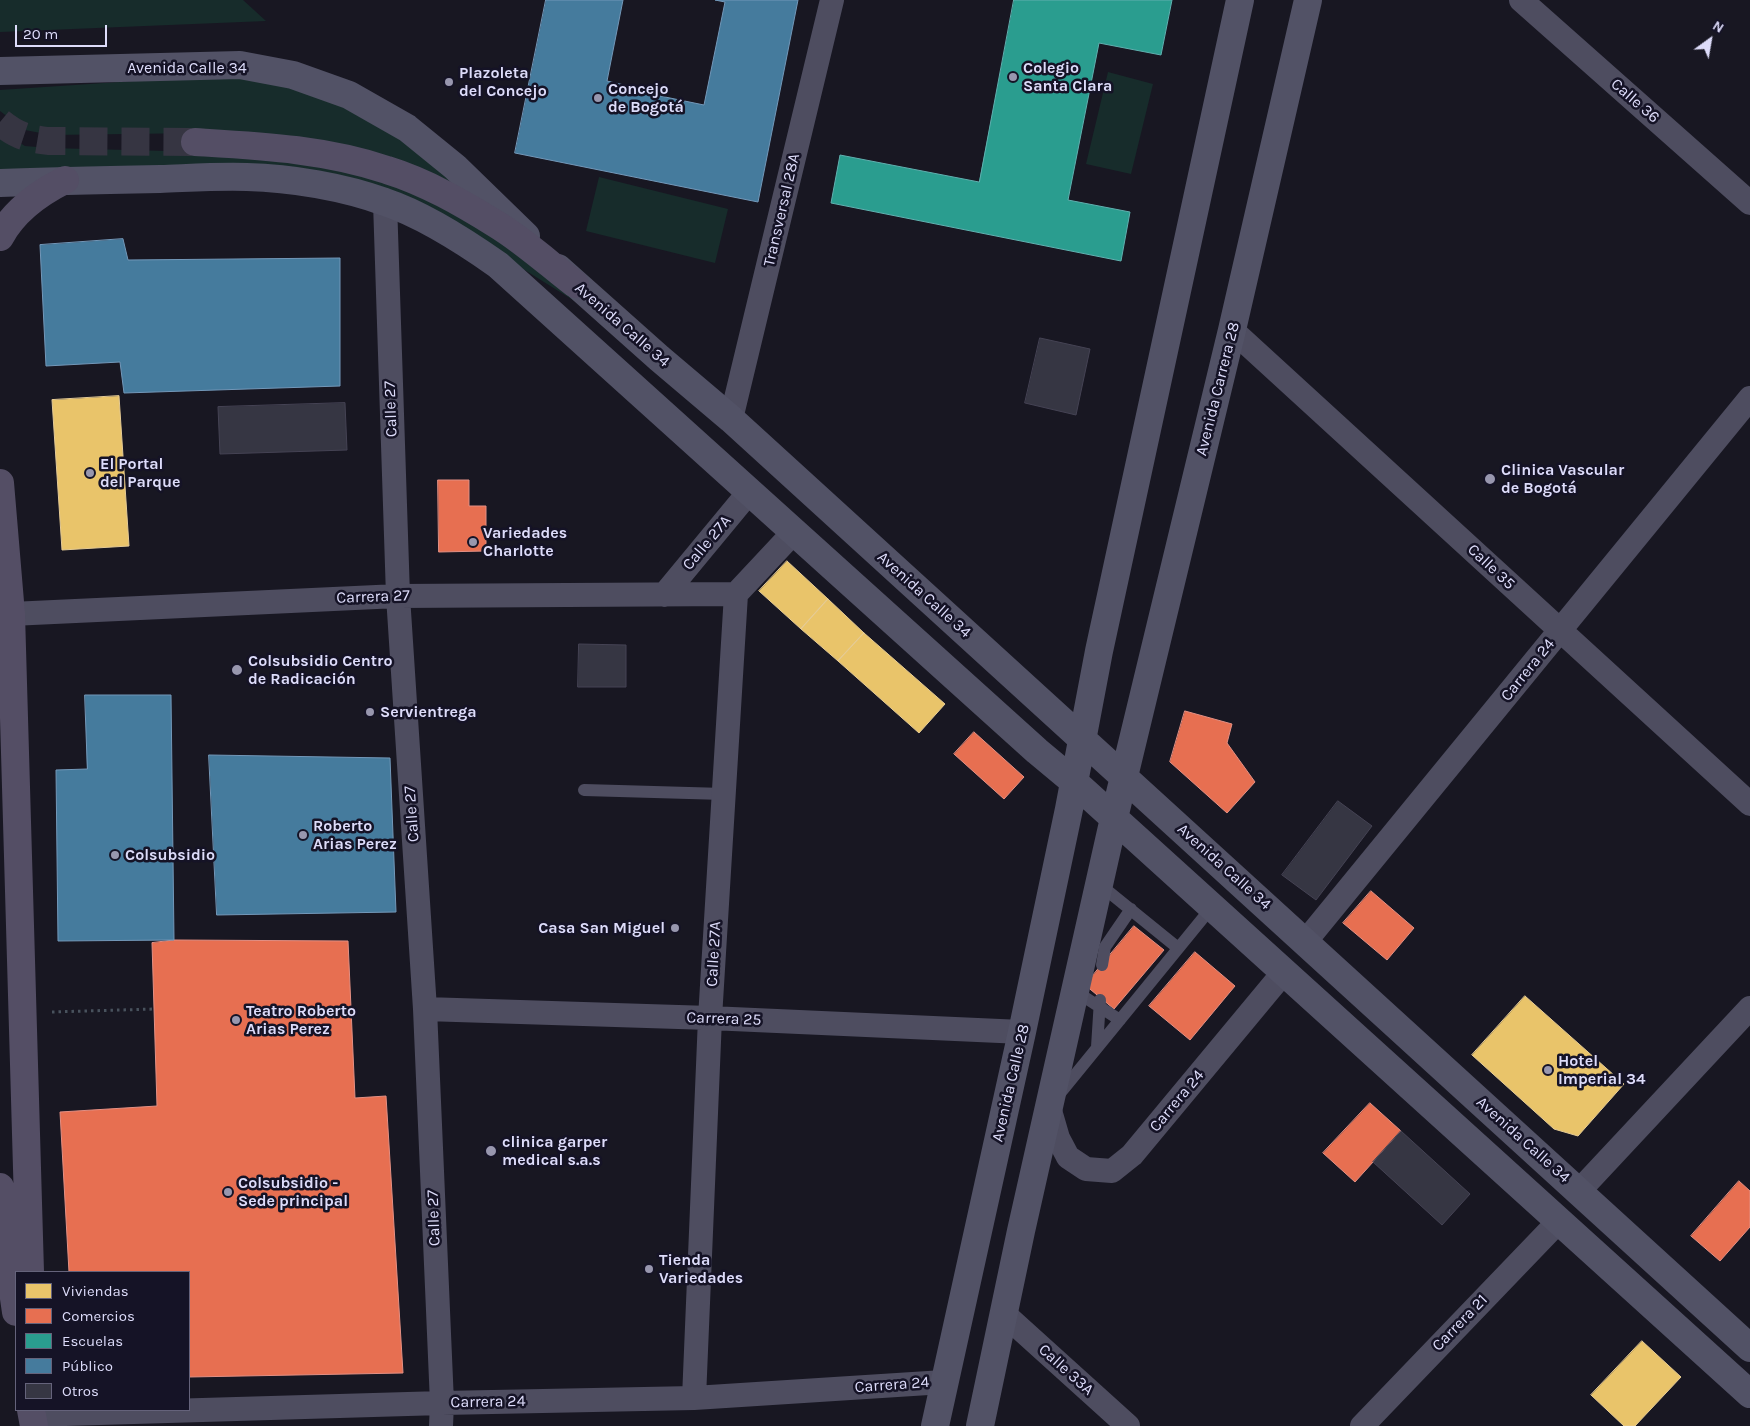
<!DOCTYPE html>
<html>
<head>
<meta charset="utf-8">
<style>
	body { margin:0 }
	#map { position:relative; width:1750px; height:1426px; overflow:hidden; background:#181722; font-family:Karla,sans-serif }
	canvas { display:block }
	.legend { position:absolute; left:15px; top:1271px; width:175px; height:140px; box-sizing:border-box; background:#151326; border:1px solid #65637b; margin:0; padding:6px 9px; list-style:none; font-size:15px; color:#dddcfa }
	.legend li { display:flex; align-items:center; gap:10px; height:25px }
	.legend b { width:25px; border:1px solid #65637b }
	.north { position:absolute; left:1685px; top:15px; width:50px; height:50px; -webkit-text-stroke:4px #151326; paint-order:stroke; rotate:32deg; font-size:14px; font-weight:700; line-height:20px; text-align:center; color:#dddcfa }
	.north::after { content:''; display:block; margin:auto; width:18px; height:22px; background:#dddcfa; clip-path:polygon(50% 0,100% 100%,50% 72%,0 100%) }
	.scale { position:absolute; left:15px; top:25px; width:92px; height:22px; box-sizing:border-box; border:2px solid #dddcfa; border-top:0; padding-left:6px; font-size:15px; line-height:18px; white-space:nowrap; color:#dddcfa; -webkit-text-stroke:4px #151326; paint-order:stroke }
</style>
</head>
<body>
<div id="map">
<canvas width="1750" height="1426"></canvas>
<ul class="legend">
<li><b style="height:14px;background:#e9c46a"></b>Viviendas</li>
<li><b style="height:14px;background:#e76f51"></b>Comercios</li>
<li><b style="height:14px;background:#2a9d8f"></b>Escuelas</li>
<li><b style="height:14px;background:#457b9d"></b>Público</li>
<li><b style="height:14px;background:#363643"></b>Otros</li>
</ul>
<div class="north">N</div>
<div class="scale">20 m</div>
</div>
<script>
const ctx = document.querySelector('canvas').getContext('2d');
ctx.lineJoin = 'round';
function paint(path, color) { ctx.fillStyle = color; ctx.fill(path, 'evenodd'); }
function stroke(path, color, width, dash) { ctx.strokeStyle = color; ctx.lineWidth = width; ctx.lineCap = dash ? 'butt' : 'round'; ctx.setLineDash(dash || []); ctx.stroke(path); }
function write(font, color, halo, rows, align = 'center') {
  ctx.font = font + ' Karla,sans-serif'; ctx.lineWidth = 5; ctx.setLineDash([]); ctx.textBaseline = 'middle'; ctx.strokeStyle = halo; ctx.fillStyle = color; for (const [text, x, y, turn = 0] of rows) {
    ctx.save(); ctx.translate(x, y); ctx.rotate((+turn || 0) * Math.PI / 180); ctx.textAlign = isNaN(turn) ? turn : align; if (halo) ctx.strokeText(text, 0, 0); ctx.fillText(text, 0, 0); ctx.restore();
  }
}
paint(new Path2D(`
	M0,0H243L266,21L0,32Z
	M1108,72L1153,84L1131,174L1086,164Z
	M224,75L293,85L347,108L414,147L463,192L203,133L51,135L25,130L0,111V90Z
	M0,131L25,146L49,148L246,153L393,177L496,230L605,320L422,206L388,189L0,172Z
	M599,177L728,209L715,263L586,231Z`), '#172c2b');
const homes = new Path2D(`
	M119,396L129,546L62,550L52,400Z
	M787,561L828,599L801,629L759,591Z
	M828,599L864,633L838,661L801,629Z
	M864,633L945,704L919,733L838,661Z
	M1525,996L1624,1084L1578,1136L1554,1129L1472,1055Z
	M1642,1341L1681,1377L1635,1426H1624L1591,1395Z`);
paint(homes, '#e9c46a');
stroke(homes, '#e5cb95', 1);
const shops = new Path2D(`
	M438,480H469V506H486V551L439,552Z
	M1185,711L1232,724L1227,743L1255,782L1227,813L1170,762Z
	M974,732L1024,777L1004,799L954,754Z
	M1371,891L1414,928L1387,960L1343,923Z
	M1134,926L1164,950L1114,1009L1085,985Z
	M174,940L348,941L355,1098L386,1096L403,1373L189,1377V1272H69L60,1112L157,1106L152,943Z
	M1195,952L1235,986L1190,1040L1149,1006Z
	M1370,1103L1401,1131L1355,1182L1323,1153Z
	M1739,1181L1750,1191V1227L1720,1261L1691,1236Z`);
paint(shops, '#e76f51');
stroke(shops, '#e49084', 1);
const schools = new Path2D(`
	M1014,0H1172L1161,55L1099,43L1068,200L1130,212L1121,261L831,203L840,155L979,182Z`);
paint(schools, '#2a9d8f');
stroke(schools, '#60b0af', 1);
const public = new Path2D(`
	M546,0H623L607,81L637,88L636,91L704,105L725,2L715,0H798L758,202L515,153Z
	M123,239L128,260L340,258V386L124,393L120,362L46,366L40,245Z
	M85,695H171L174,940L58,941L56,770L87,769Z
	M209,755L390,758L396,912L217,915Z`);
paint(public, '#457b9d');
stroke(public, '#7398b9', 1);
const building = new Path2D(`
	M1040,338L1090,349L1076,415L1025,403Z
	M345,403L347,450L220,454L218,407Z
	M579,644L626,645V687H578Z
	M1338,801L1372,826L1316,900L1282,875Z
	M1401,1131L1470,1194L1442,1225L1373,1162Z`);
paint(building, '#363643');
stroke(building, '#454354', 1);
stroke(new Path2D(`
	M0,122C17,136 26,138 48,141L195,142`), '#363542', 28, [28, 14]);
stroke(new Path2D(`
	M52,1012L154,1009`), '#48525d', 3, [2.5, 4]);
stroke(new Path2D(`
	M584,790L724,794
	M1099,884L1178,948
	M1102,965L1105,947L1131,909
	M1075,991L1120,1020
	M1097,1047L1100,1000
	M1057,1097L1212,907`), '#4e4d60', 12);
stroke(new Path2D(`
	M1521,0L1750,203
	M385,202L398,596L425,1009L442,1403L441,1426
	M1232,330L1750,804
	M731,419L832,0
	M664,595L750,491
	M11,614L398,596L736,594
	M1305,942L1750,398
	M425,1009L710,1018L1022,1032
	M1049,1107L1058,1138L1068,1157L1086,1169L1112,1171L1132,1155L1284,972
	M1579,1191L1750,1008
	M1003,1313L1128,1426
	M694,1398L710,1018L736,594L794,532
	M31,1415L442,1403L694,1398L944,1382
	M1362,1426L1559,1221`), '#4e4d60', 24);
stroke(new Path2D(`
	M0,71L240,65L293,75L349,95L407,128L455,167L526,236
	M0,183C53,181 106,180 160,179C189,178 218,176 247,177C291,178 344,187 385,202C424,215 464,241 498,265L1037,751L1073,781L1750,1394
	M558,268L659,358L731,419L1750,1348
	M935,1426L1022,1032L1069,809L1099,651L1240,0
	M980,1426L1021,1231L1114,818L1232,330L1308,0`), '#525266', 28);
stroke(new Path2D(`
	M195,142C260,146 325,149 387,170C426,182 462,203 496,224C524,241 549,264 575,284
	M0,237C14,211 39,193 65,180
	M0,483L11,614L30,1272
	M0,1187L2,1215L16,1312
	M31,1410L34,1426`), '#544e65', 28);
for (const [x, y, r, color] of [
	[1013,77,5,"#9897ae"],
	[449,82,5,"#9897ae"],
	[598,98,5,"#9897ae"],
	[90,473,5,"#9897ae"],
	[1490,479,6,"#9897ae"],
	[473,542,5,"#9897ae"],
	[237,670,6,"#9897ae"],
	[370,712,5,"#9897ae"],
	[303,835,5,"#9897ae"],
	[115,855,5,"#9897ae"],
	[675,928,5,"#9897ae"],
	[236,1020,5,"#9897ae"],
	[1548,1070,5,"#9897ae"],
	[491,1151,6,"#9897ae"],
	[228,1192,5,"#9897ae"],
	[649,1269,5,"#9897ae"]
]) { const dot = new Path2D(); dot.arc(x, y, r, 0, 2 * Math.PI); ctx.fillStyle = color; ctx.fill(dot); stroke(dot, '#151326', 2); }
write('16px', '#dddcfa', '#151326', [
	["Avenida Calle 34",187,68],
	["Calle 36",1635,101,41],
	["Transversal 28A",782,210,-77],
	["Avenida Calle 34",622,325,41],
	["Avenida Carrera 28",1218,389,-76],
	["Calle 27",391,409,-92],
	["Calle 27A",707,543,-50],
	["Calle 35",1491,567,43],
	["Avenida Calle 34",924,595,42],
	["Carrera 27",373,597,-2],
	["Carrera 24",1528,670,-51],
	["Calle 27",412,814,-94],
	["Avenida Calle 34",1224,867,42],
	["Calle 27A",714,954,-87],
	["Carrera 25",724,1019,2],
	["Avenida Calle 28",1011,1083,-77],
	["Carrera 24",1177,1101,-50],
	["Avenida Calle 34",1523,1140,42],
	["Calle 27",434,1218,-92],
	["Carrera 21",1460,1323,-46],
	["Calle 33A",1066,1370,42],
	["Carrera 24",892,1385,-4],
	["Carrera 24",488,1402,-1]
]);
write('bold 16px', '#dddcfa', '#151326', [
	["Colegio",1023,68],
	["Santa Clara",1023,86],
	["Plazoleta",459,73],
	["del Concejo",459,91],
	["Concejo",608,89],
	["de Bogotá",608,107],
	["El Portal",100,464],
	["del Parque",100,482],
	["Clinica Vascular",1501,470],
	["de Bogotá",1501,488],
	["Variedades",483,533],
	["Charlotte",483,551],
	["Colsubsidio Centro",248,661],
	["de Radicación",248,679],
	["Servientrega",380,712],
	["Roberto",313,826],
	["Arias Perez",313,844],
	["Colsubsidio",125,855],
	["Casa San Miguel",665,928,"right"],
	["Teatro Roberto",246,1011],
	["Arias Perez",246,1029],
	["Hotel",1558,1061],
	["Imperial 34",1558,1079],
	["clinica garper",502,1142],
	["medical s.a.s",502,1160],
	["Colsubsidio -",238,1183],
	["Sede principal",238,1201],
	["Tienda",659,1260],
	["Variedades",659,1278]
], 'left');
</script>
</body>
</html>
